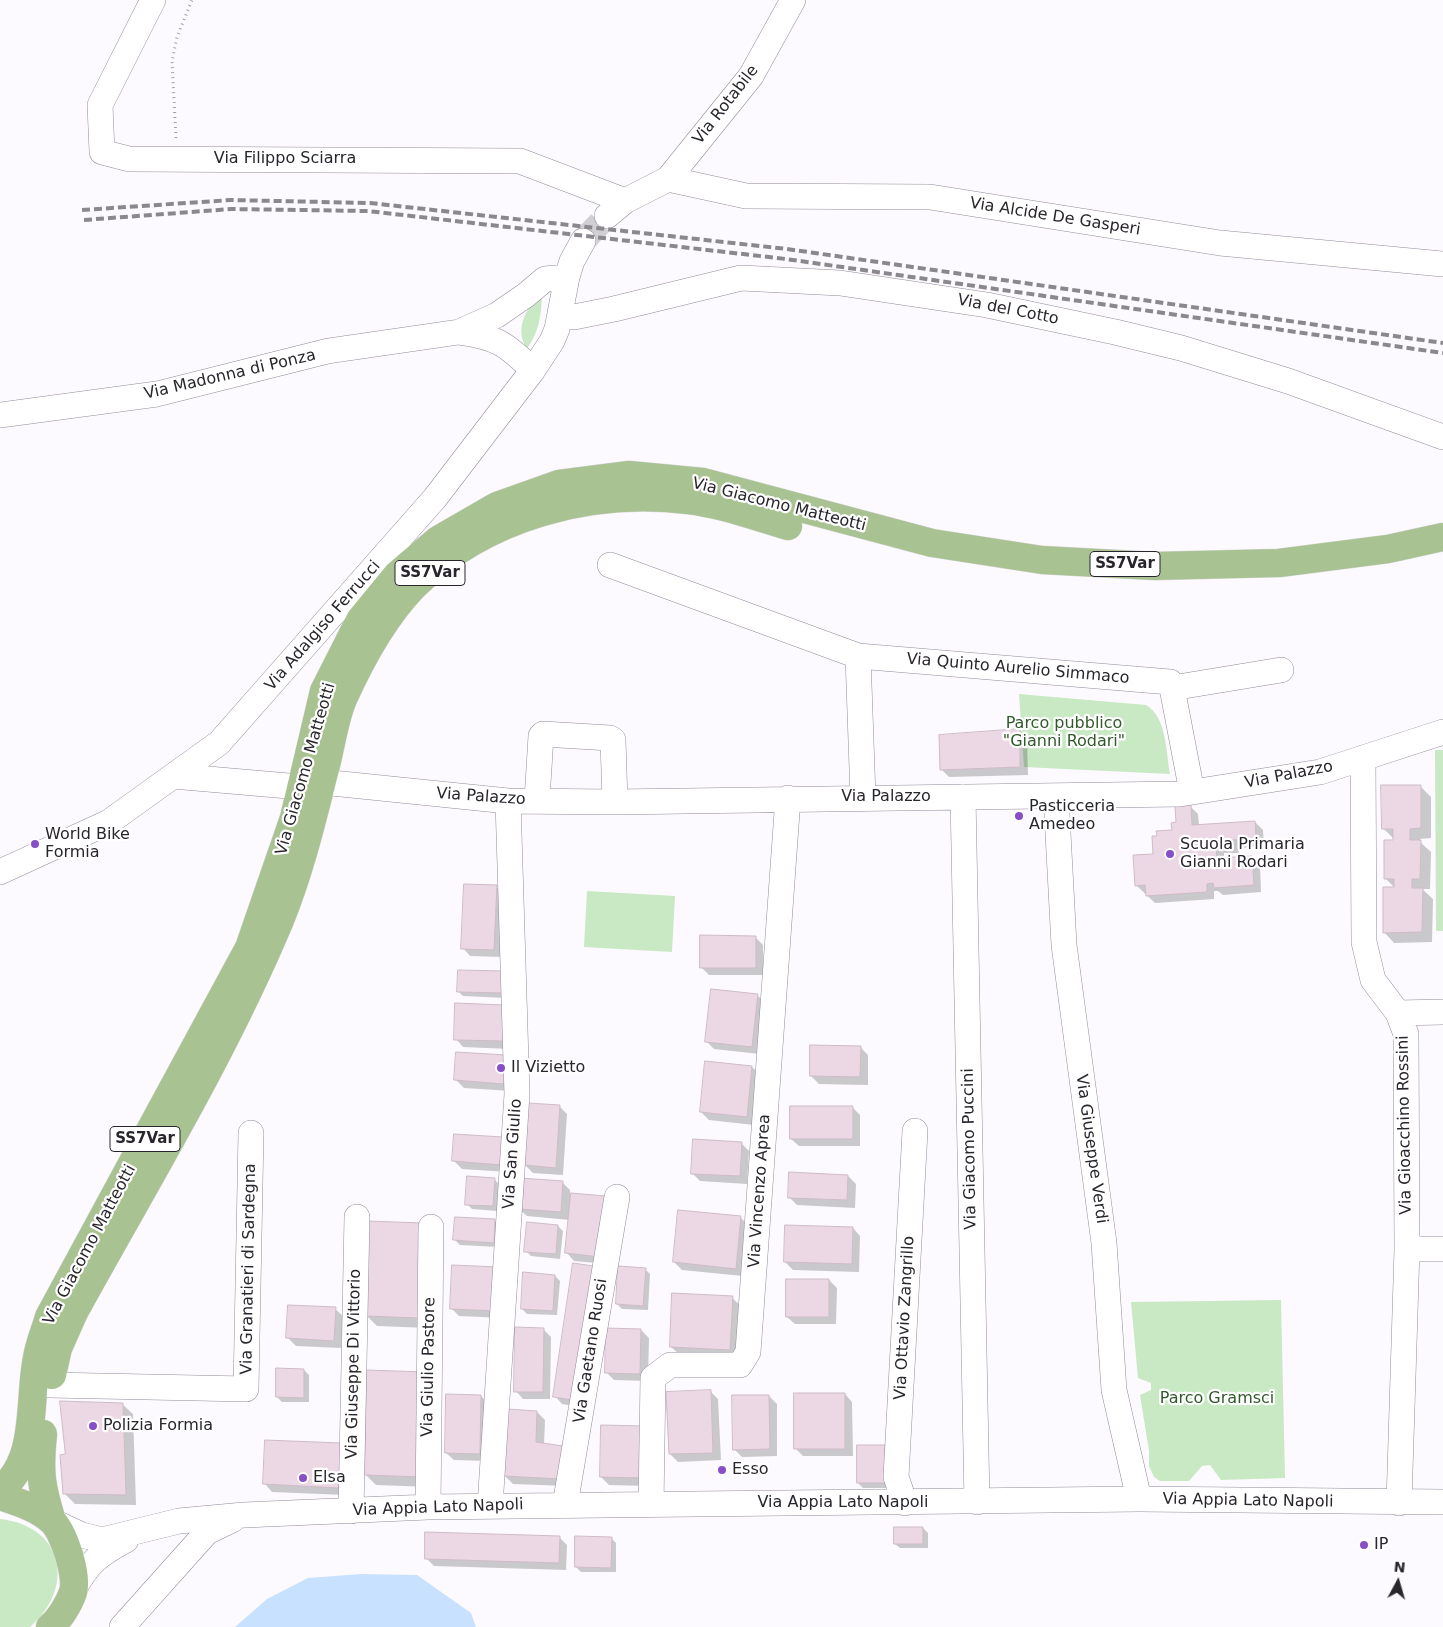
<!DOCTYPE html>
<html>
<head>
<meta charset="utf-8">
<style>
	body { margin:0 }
	#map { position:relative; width:1443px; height:1627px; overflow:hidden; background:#fcfafe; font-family:"DejaVu Sans",sans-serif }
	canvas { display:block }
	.north { position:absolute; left:1373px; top:1557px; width:50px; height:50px; -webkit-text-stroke:4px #fff; paint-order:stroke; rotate:6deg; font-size:14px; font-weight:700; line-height:20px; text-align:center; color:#29252c }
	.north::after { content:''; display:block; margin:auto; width:18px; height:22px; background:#29252c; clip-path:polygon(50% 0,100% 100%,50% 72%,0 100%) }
</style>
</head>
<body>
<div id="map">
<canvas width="1443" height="1627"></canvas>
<div class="north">N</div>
</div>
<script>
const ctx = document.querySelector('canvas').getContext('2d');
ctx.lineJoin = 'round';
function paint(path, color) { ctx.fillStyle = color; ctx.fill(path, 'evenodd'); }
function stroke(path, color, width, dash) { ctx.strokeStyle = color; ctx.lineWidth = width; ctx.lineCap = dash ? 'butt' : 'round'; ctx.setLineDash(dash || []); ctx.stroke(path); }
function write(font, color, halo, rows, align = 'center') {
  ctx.font = font + ' "DejaVu Sans",sans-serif'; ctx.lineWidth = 4.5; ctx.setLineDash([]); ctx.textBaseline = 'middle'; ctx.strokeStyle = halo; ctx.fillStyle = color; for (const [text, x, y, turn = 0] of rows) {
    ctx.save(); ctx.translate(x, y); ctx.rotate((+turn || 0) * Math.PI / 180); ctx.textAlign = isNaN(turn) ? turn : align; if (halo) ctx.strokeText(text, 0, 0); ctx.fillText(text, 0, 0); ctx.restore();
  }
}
paint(new Path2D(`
	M542,297C541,316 539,331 528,347H526C515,330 525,306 542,297Z
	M1019,694L1146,705C1167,717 1166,753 1170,774L1024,767Z
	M1435,750H1443V931H1436Z
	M587,891L675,896L672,952L584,947Z
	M1281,1300L1285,1478L1221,1480L1210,1465L1202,1466L1189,1481H1160L1154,1477L1149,1466V1451L1140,1395L1151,1390V1383L1138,1378L1131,1302Z
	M0,1519C64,1526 76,1587 30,1627H0Z`), '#c9e8c4');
paint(new Path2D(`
	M361,1574L417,1575L471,1613L476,1627H235L267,1599L308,1578Z`), '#c8e1fe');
paint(new Path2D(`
	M1020,730L1027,738L1028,775L949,777L941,769Z
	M1420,786L1431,797V838L1420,839V842L1431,852L1430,889H1422L1433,899L1432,942L1394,943L1384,932L1396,889L1385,878L1394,839L1383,828Z
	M1190,806L1198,814L1199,826L1255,822L1263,830L1264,846L1238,848L1239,853H1224V859L1252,857L1260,865L1261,892L1223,895L1218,891H1214V899L1155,903L1137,886L1155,855Z
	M496,887L504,894L502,957L470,956L463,948Z
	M755,937L763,945V975H709L701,967Z
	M503,973L507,998L463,996L458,991Z
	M758,996L766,1003L760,1054L714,1049L706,1041Z
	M503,1006L510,1049L463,1047L456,1039Z
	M860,1047L868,1055V1085L819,1084L811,1076Z
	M505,1056L512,1091L464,1088L456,1080Z
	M752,1067L760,1075L754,1125L709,1120L701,1112Z
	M559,1106L567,1114L563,1175L533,1173L525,1165Z
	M852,1107L860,1115V1146H799L791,1139Z
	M502,1139L508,1172L462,1169L454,1161Z
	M741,1143L749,1151L747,1184L700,1181L692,1173Z
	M848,1176L856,1184L855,1208L797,1205L790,1198Z
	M494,1179L499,1184L497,1211L472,1209L467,1204Z
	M563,1183L570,1190V1194L605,1198L607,1264L574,1261L567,1253L570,1220L527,1216L519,1209Z
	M740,1217L748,1225L743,1276L682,1270L674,1262Z
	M495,1221L500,1226L498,1247L460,1245L455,1240Z
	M369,1222L429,1328L377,1326L367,1316Z
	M528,1223L558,1226L563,1231L560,1259L531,1256L526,1251Z
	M853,1228L860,1236L859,1272L793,1270L785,1262Z
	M574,1264L587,1408L562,1404L555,1396Z
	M453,1266L504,1318L459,1316L451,1308Z
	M645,1269L650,1274L648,1310L622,1309L617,1304Z
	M555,1276L560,1281L557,1315L527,1314L522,1309Z
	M829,1280L837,1288L836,1324H795L787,1317Z
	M732,1298L740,1305L737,1358L679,1354L671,1347Z
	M335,1309L343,1316L341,1348L296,1346L288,1338Z
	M543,1329L551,1337L550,1399H523L516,1391Z
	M641,1330L649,1338L648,1381L614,1380L606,1372Z
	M304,1370L309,1375V1402H282L277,1397Z
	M368,1372L431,1487L376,1485L366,1475Z
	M711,1392L718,1399L721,1460L678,1462L670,1454Z
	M845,1394L852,1402L853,1456H803L795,1448Z
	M481,1396L489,1404L488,1461L454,1460L446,1453Z
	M769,1396L777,1404V1456L742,1457L734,1449Z
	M122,1404L133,1414L136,1505L75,1504L64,1493L66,1455Z
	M537,1412L545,1420L544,1444L567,1486L513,1484L505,1476Z
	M644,1427L650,1486L609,1485L601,1477Z
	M340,1445L346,1495L272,1492L265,1484Z
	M884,1446L889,1451V1488H863L858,1483Z
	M923,1528L928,1533V1548H900L895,1544Z
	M559,1537L567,1545L566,1570L434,1566L426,1558Z
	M611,1538L616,1543V1572H581L576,1567Z`), '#0003');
const building = new Path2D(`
	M1020,729V767L940,770L939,735Z
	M1381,785H1421V828L1410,829V840H1421L1420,879H1412V888H1423L1422,932L1383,933V887H1394V879H1384V840H1393V829H1382Z
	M1191,805L1192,825L1255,821L1256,839L1231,840L1232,845L1216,846L1217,858L1252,856L1254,885L1214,888L1213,883L1207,884V892L1146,896L1145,885L1135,886L1133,855L1153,854L1152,836H1157L1156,831L1172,830L1171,823L1176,822L1175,806Z
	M464,884L497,885L494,950L461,949Z
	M700,935L756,936V968H700Z
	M458,970L504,971L503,993L457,992Z
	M711,989L758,994L752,1047L705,1042Z
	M455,1003L504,1005L503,1041L454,1040Z
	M810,1045L861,1046L860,1077L810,1076Z
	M456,1052L506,1055L504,1084L454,1080Z
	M705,1061L752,1066L747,1117L700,1112Z
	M528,1103L560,1105L556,1168L524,1165Z
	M790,1106H853V1139H790Z
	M454,1134L503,1137L501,1165L452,1161Z
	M693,1139L742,1142L740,1176L691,1174Z
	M789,1172L848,1175L847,1200L788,1198Z
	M467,1176L495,1178L493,1206L465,1205Z
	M520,1178L563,1181L561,1212L518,1209Z
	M571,1193L605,1196L600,1257L565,1253Z
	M678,1210L741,1216L736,1269L673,1262Z
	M455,1217L495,1219L494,1243L453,1240Z
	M368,1221L422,1223L419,1318L365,1316Z
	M527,1222L558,1225L556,1254L524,1252Z
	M785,1225L853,1227L852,1264L784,1262Z
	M573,1263L600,1267L579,1401L553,1397Z
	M452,1265L498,1267L496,1311L450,1309Z
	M618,1266L646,1268L643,1306L616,1304Z
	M523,1272L555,1275L553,1311L521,1309Z
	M786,1279H829V1317H786Z
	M672,1293L733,1296L730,1350L670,1347Z
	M288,1305L336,1307L334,1341L286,1338Z
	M515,1327L544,1328L543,1392H514Z
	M606,1328L641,1329L640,1374L605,1373Z
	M276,1368L304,1369V1398L276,1397Z
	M367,1370L424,1372L421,1477L365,1475Z
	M711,1390L713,1453L669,1454L666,1392Z
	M794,1393H845V1449H794Z
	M446,1394L481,1395L480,1454L445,1453Z
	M732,1395H769L770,1449L733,1450Z
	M60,1401L123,1403L126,1495L63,1494L60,1455L65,1454Z
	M507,1409L537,1411L536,1442L563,1446L560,1479L504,1476Z
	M601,1425L644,1426L643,1478L600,1477Z
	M265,1440L341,1443L339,1488L263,1484Z
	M857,1445H885V1483H857Z
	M894,1527H923V1544H894Z
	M425,1532L560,1536L559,1563L425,1559Z
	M575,1536L612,1537L611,1568L575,1567Z`);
paint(building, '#ebd8e4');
stroke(building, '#cebbc7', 1);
stroke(new Path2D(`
	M583,241L607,216`), '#d2cfd4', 25, [25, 12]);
const minor = new Path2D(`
	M153,0L100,105L102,152L129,159L520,161L625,201
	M668,179L746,196L930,197L1220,243L1443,264
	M607,216L625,201L668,179L751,76L793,0
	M560,315L574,317L614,309L741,278L840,283L987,305L1115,332L1181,348L1288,381L1443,437
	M459,332C497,337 506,344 533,370
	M0,415L157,394L328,351L459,332L497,315L526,295L545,279L567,277
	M610,565L858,656L1170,682L1172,688L1281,670
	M858,656L863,797
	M1172,688L1192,792
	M1363,758L1364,942L1373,980L1398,1013L1406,1034L1407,1249L1399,1503
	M173,776L300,787
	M322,782L508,801L615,802L1180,794L1320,772L1443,732
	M1056,796L1064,945L1104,1243L1114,1390L1139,1499
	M963,797L977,1502
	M537,800L541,736L543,734L610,738L613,740L615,802
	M0,872L109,822L219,743L435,498L533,370L552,341L557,329L567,277L572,261L583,241
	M1398,1013L1443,1012
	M1407,1249H1443
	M50,1385L246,1389L251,1133
	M905,1503L896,1477L915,1131
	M565,1505L617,1197
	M651,1505L653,1378L670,1365H740L748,1352L788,798
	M490,1506L517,1094L508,801
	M428,1507L431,1227
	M351,1511L357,1217
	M52,1521L82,1535L102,1540L179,1521L244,1515L428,1507L1139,1499L1443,1502
	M73,1591C88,1563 98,1555 126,1540
	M122,1627L207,1532L232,1520`);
const major = new Path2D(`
	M52,1375L58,1348L74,1312C145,1183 223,1056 280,920C300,871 312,820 325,769C331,747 334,720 343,699C361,659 384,617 414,586C485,516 591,488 688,500C722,504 756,517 788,526
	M43,1434C39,1472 41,1486 52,1521
	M0,1490C39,1460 28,1401 37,1358C39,1344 45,1331 49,1317L249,948L294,818L324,691L360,620L397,575L438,540L497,506L559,484L629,475L703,482L932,543L1042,560L1154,566L1279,563L1388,549L1443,537
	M0,1496C18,1502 38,1508 52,1521C64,1532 78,1576 73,1592C69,1604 59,1620 50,1627`);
stroke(minor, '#938b9c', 26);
stroke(major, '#d8d8d9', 29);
stroke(new Path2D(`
	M176,138L172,61L177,37L192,0`), '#a3a0a5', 3, [1, 4]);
stroke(minor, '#fff', 25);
stroke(major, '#a8c292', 28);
stroke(new Path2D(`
	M82,210L231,200L370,203L787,249L1443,343
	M84,220L231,209L368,211L786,259L1443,353`), '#8b888d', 4, [8, 4]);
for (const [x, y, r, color] of [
	[1019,816,5,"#864fc6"],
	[35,844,5,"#864fc6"],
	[1170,854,5,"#864fc6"],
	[501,1068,5,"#864fc6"],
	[93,1426,5,"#864fc6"],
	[722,1470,5,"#864fc6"],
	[303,1478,5,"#864fc6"],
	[1364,1545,5,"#864fc6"]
]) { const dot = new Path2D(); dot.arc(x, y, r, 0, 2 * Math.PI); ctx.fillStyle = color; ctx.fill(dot); stroke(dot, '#fff', 2); }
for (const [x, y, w] of [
	[1125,564,70],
	[430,573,70],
	[145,1139,70]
]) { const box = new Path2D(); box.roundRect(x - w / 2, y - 12.5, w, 25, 4); ctx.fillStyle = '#fff'; ctx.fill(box); stroke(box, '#29252c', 1); }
write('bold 15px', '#29252c', null, [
	["SS7Var",1125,564],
	["SS7Var",430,573],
	["SS7Var",145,1139]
]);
write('16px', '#29252c', '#fff', [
	["Via Rotabile",726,105,-52],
	["Via Filippo Sciarra",285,159],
	["Via Alcide De Gasperi",1055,217,9],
	["Via del Cotto",1008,310,11],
	["Via Madonna di Ponza",230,375,-13],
	["Via Giacomo Matteotti",779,505,14],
	["Via Adalgiso Ferrucci",323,626,-49],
	["Via Quinto Aurelio Simmaco",1018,669,5],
	["Via Giacomo Matteotti",306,769,-74],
	["Via Palazzo",1289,775,-11],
	["Via Palazzo",481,797,4],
	["Via Palazzo",886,797],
	["Via Gioacchino Rossini",1405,1125,-91],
	["Via Giacomo Puccini",970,1149,-91],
	["Via Giuseppe Verdi",1091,1149,82],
	["Via San Giulio",513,1154,-86],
	["Via Vincenzo Aprea",760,1191,-86],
	["Via Giacomo Matteotti",90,1245,-62],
	["Via Granatieri di Sardegna",249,1269,-89],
	["Via Ottavio Zangrillo",905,1318,-87],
	["Via Gaetano Ruosi",591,1351,-81],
	["Via Giuseppe Di Vittorio",354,1364,-89],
	["Via Giulio Pastore",429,1367,-89],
	["Via Appia Lato Napoli",1248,1501,1],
	["Via Appia Lato Napoli",843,1503],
	["Via Appia Lato Napoli",438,1508,-2]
]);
write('16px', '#305a2a', '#fff', [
	["Parco pubblico",1064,724],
	["\"Gianni Rodari\"",1064,742],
	["Parco Gramsci",1217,1399]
]);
write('16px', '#29252c', '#fff', [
	["Pasticceria",1029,807],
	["Amedeo",1029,825],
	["World Bike",45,835],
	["Formia",45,853],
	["Scuola Primaria",1180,845],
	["Gianni Rodari",1180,863],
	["Il Vizietto",511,1068],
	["Polizia Formia",103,1426],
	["Esso",732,1470],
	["Elsa",313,1478],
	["IP",1374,1545]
], 'left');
</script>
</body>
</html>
